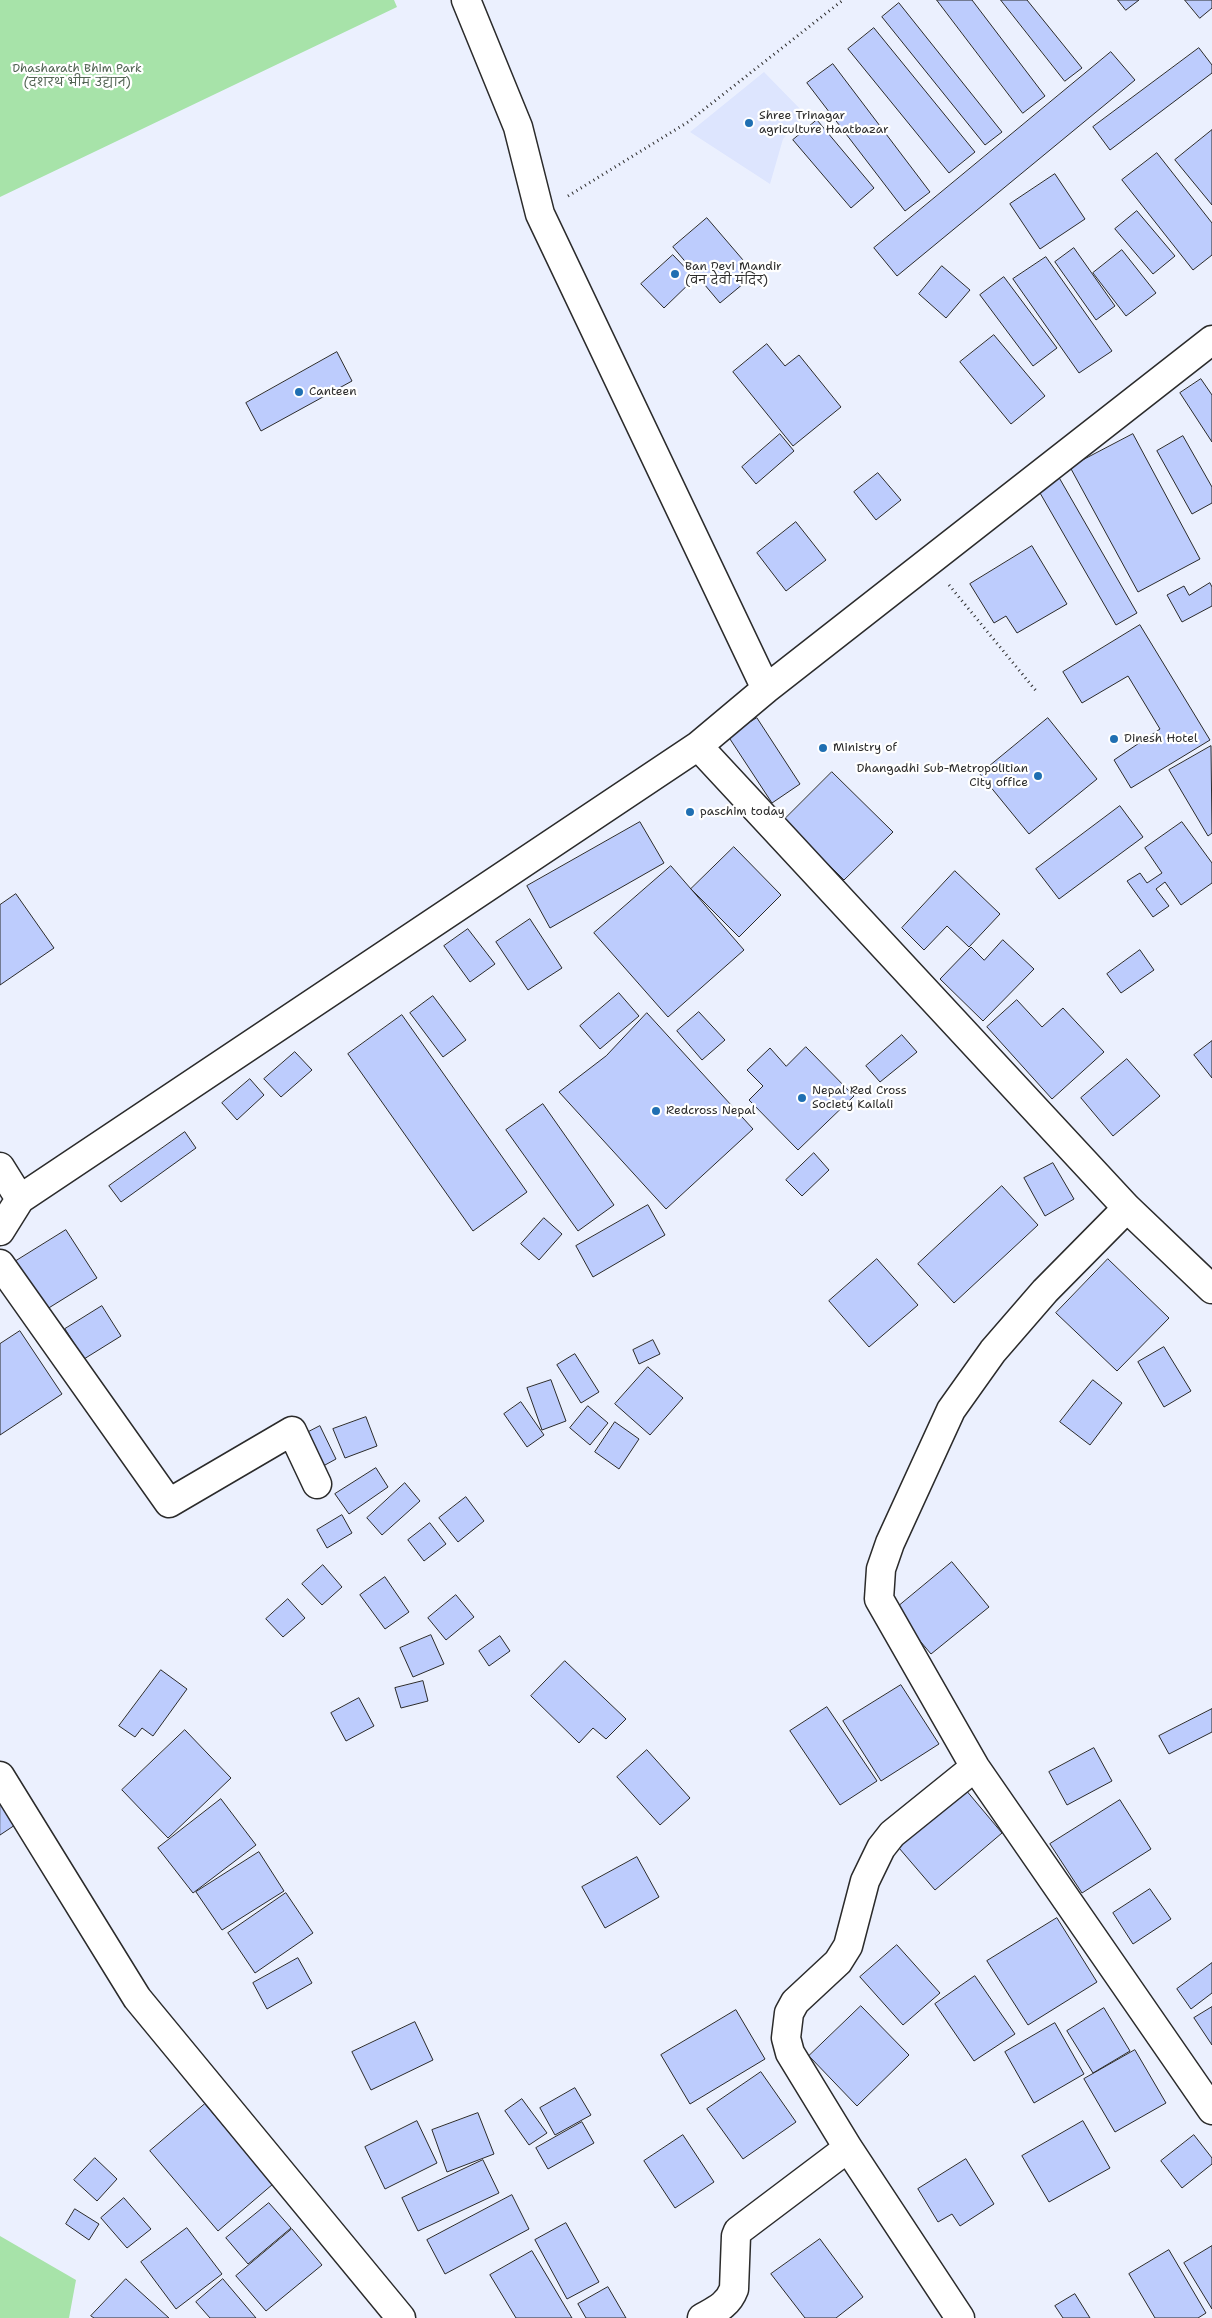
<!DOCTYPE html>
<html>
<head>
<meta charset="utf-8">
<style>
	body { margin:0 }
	canvas { display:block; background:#ebf0fe }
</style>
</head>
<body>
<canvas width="1212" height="2318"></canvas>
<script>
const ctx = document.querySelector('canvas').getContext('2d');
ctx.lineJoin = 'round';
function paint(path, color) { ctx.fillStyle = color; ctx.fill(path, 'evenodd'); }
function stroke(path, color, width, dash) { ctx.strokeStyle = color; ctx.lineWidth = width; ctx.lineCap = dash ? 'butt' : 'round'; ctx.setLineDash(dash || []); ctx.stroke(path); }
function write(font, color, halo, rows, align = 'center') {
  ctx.font = font + ' "Shantell Sans","Playpen Sans Deva",sans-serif'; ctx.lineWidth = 4.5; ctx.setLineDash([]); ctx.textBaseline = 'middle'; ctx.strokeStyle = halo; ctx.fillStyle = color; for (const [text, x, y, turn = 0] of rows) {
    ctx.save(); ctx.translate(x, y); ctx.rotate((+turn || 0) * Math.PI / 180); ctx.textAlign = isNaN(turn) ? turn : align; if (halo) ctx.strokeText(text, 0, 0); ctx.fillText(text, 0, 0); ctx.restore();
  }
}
paint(new Path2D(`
	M764,72L805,114L783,139L770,184L690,132Z`), '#dde5fe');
paint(new Path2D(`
	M0,0H394L397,7L0,197Z
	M0,2236L76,2280L69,2318H0Z`), '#a7e3a9');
const building = new Path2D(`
	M937,0H972L1045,96L1023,113Z
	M1001,0H1027L1082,68L1065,81Z
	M1118,0H1139L1126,10Z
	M1185,0H1212V8L1200,18Z
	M899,3L1002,132L985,145L882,17Z
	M874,28L975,152L949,173L848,49Z
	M1199,48L1212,65V73L1110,150L1093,127Z
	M1111,52L1135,80L897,276L874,248Z
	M833,64L930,192L905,211L807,83Z
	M817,120L874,188L851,208L793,140Z
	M1212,130V205L1175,160Z
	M1157,153L1212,223V255L1193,270L1122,180Z
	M1055,174L1085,219L1040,249L1010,204Z
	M1137,211L1175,256L1153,274L1115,229Z
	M707,218L755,274L720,303L673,247Z
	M1074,248L1115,306L1096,320L1055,262Z
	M1122,250L1156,293L1126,316L1093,273Z
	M673,255L695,278L664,308L641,284Z
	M1046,257L1112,351L1079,373L1013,279Z
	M942,266L970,290L946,318L919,294Z
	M1004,277L1057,348L1033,366L980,295Z
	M994,335L1045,396L1011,424L960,362Z
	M767,344L785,366L799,355L841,407L793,446L733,372Z
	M337,352L352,381L261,431L246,403Z
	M1201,379L1212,395V442L1180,393Z
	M780,434L794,451L756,484L742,467Z
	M1133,434L1200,559L1138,592L1070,467Z
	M1183,436L1212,487V503L1192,514L1157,451Z
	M878,473L901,500L876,520L854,492Z
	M1057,474L1137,613L1116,625L1036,486Z
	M796,522L826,560L786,591L757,553Z
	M1032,546L1067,604L1017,633L1006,616L994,623L970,584Z
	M1210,583L1212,587V606L1182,622L1167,595L1184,586L1189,595Z
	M1140,625L1210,740L1131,788L1114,760L1160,729L1128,676L1082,703L1063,672Z
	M757,718L800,784L772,803L728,736Z
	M1048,718L1097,779L1029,834L980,774Z
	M1211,746L1212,833L1208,836L1169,770Z
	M832,772L893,832L844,880L784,820Z
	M1120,806L1143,837L1059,899L1036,869Z
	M640,822L664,863L550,928L527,886Z
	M1182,822L1212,863V883L1181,905L1165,882L1156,889L1169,906L1153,917L1127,881L1140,873L1147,883L1162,873L1145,848Z
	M734,847L781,895L739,937L691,889Z
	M671,866L744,950L668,1017L594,933Z
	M955,871L1000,914L969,947L947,926L924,950L902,928Z
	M16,894L54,948L0,985V905Z
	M530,919L562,968L528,990L496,942Z
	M468,929L495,964L470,982L444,946Z
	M1003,940L1034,969L983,1021L940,979L971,947L984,960Z
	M1140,950L1154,970L1121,993L1107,974Z
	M619,993L639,1016L600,1049L580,1026Z
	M433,996L466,1040L443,1057L410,1013Z
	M1017,1000L1042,1027L1063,1008L1104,1052L1052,1099L987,1027Z
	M699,1012L725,1040L702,1060L677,1031Z
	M647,1013L753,1129L666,1209L559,1092L606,1056Z
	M402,1015L527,1192L473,1231L348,1054Z
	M902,1035L917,1052L880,1082L866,1066Z
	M1212,1041V1078L1194,1055Z
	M806,1047L854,1096L798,1150L749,1100L763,1086L747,1070L770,1048L786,1066Z
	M295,1052L312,1070L281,1097L264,1079Z
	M1127,1059L1160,1096L1113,1136L1081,1098Z
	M250,1079L264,1095L237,1120L222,1103Z
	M543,1104L614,1205L578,1231L506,1130Z
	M185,1132L196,1148L121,1202L109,1186Z
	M814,1153L829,1170L802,1196L786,1180Z
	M1053,1163L1074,1199L1045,1216L1024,1178Z
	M1002,1186L1038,1225L954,1303L918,1264Z
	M648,1205L665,1235L593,1277L576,1246Z
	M544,1218L562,1234L539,1260L521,1244Z
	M66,1230L97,1278L39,1314L8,1266Z
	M877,1259L918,1305L869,1347L829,1301Z
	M1108,1259L1169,1318L1117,1371L1056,1313Z
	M102,1306L121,1336L84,1359L65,1329Z
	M20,1331L62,1394L0,1435V1344Z
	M653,1340L660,1354L639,1364L633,1350Z
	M1164,1347L1191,1391L1164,1407L1138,1362Z
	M575,1354L599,1392L581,1403L557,1365Z
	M648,1367L683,1398L650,1435L615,1404Z
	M551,1380L566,1421L542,1430L527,1388Z
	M1093,1380L1122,1403L1090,1445L1060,1422Z
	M521,1402L544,1435L527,1447L504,1414Z
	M588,1406L608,1423L590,1445L570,1428Z
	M366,1417L377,1446L345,1458L333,1429Z
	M615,1422L639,1439L619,1469L595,1452Z
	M320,1426L336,1459L314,1471L297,1438Z
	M376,1468L388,1487L349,1514L335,1494Z
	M405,1483L420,1501L382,1535L367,1518Z
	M466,1497L484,1521L458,1542L439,1518Z
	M342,1515L352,1533L327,1548L317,1530Z
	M430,1523L446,1544L424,1561L408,1540Z
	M952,1562L989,1607L931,1654L894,1610Z
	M323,1565L342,1587L322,1605L302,1584Z
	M385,1577L409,1612L385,1629L360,1595Z
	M456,1595L474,1617L446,1640L428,1618Z
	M288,1599L305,1618L283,1637L266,1619Z
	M431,1635L444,1664L413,1677L400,1648Z
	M500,1636L510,1651L489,1666L479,1651Z
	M565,1661L626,1719L606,1739L593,1728L579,1743L531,1696Z
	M161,1670L187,1689L153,1736L142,1728L135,1737L119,1726Z
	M423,1681L428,1701L401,1708L395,1688Z
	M901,1685L939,1744L881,1781L843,1721Z
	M359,1698L374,1726L346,1741L331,1713Z
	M827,1707L877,1781L840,1805L790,1731Z
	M1212,1709V1732L1169,1754L1159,1736Z
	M185,1730L231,1778L168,1838L122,1790Z
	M1094,1748L1112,1781L1067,1805L1049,1772Z
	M647,1750L690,1798L660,1825L617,1777Z
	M960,1783L1002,1833L935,1890L893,1841Z
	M0,1796L18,1823L0,1835Z
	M221,1799L256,1845L193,1893L158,1848Z
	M1120,1800L1151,1849L1082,1893L1050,1844Z
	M259,1852L284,1891L222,1930L196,1892Z
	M637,1857L659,1897L605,1928L582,1887Z
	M1150,1889L1171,1919L1133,1944L1113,1913Z
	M286,1893L313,1933L255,1973L228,1933Z
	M1057,1918L1097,1982L1028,2025L987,1961Z
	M897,1945L940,1993L903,2025L860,1977Z
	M298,1958L312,1983L267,2009L253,1983Z
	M1212,1963V1993L1191,2009L1177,1989Z
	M975,1976L1015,2034L974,2061L935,2004Z
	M861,2006L909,2055L857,2106L809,2056Z
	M1212,2007V2045L1194,2018Z
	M1104,2008L1130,2051L1093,2073L1067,2031Z
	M736,2010L765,2059L690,2104L661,2055Z
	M415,2022L433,2060L371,2090L352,2052Z
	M1055,2023L1084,2074L1034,2103L1005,2052Z
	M1135,2050L1166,2103L1115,2132L1084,2079Z
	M761,2072L796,2122L743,2159L707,2109Z
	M575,2088L591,2115L555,2135L540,2108Z
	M522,2099L547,2133L529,2145L505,2111Z
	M205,2104L273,2184L218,2231L150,2151Z
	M478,2113L494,2154L447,2172L432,2130Z
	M417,2121L437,2163L385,2189L365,2147Z
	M1083,2121L1110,2168L1049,2202L1022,2156Z
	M582,2122L594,2143L548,2169L536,2148Z
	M683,2135L714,2182L675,2208L644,2161Z
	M1194,2135L1212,2158V2164L1182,2188L1161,2161Z
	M95,2158L117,2179L97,2201L74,2180Z
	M966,2159L994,2204L960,2226L952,2214L938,2222L918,2189Z
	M483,2160L499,2193L418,2231L402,2198Z
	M512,2195L529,2229L445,2274L427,2240Z
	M124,2198L151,2229L127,2248L101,2218Z
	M269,2203L291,2228L248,2264L226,2238Z
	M75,2209L99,2224L89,2240L66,2224Z
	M566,2223L599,2282L567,2299L535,2240Z
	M187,2228L222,2274L176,2309L141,2262Z
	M292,2229L322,2265L266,2311L236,2276Z
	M820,2239L863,2297L836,2318H805L771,2274Z
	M1212,2246V2309L1184,2263Z
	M1169,2250L1206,2313L1198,2318H1155L1129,2274Z
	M532,2251L572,2318H516L490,2275Z
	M126,2279L169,2318H94L91,2316Z
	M223,2279L256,2318H210L196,2302Z
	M608,2287L626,2318H586L578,2304Z
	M1075,2294L1090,2318H1063L1055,2306Z`);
paint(building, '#bdccfd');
stroke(building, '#2b2b2b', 1);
const minor = new Path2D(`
	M466,0L518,127L540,214L766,689
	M698,746L1127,1208L1212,1289
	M0,1167L20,1199
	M1127,1208L1045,1291L993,1351L951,1410L890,1543L881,1569L879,1599L975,1767L1212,2110
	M0,1231L20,1199L698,746L766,689L1212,340
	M0,1264L169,1503L292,1431L317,1484
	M848,2148L790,2053L786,2038L789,2013L795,2002L838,1962L848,1946L865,1881L881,1848L892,1834L975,1767
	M702,2318C716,2310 728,2305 734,2289L736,2236L738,2231L848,2148L960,2318`);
const tertiary = new Path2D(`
	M0,1776L137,1998L401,2318`);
stroke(minor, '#2b2b2b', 31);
stroke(tertiary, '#2b2b2b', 31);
stroke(new Path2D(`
	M568,196L688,122L843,0
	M949,585L1037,692`), '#2b2b2b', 3, [1, 4]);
stroke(minor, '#fff', 28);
stroke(tertiary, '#fff', 28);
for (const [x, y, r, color] of [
	[749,123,5,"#1f6fb2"],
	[675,274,5,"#1f6fb2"],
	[299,392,5,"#1f6fb2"],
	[1114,739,5,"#1f6fb2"],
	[823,748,5,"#1f6fb2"],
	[1038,776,5,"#1f6fb2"],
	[690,812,5,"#1f6fb2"],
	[802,1098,5,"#1f6fb2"],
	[656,1111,5,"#1f6fb2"]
]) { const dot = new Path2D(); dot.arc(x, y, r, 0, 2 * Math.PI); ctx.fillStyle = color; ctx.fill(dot); stroke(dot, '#fff', 2); }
write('12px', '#506251', '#fff', [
	["Dhasharath Bhim Park",77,69],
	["(दशरथ भीम उद्यान)",77,83]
]);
write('12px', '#2b2b2b', '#fff', [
	["Shree Trinagar",759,116],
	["agriculture Haatbazar",759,130],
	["Ban Devi Mandir",685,267],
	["(वन देवी मंदिर)",685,281],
	["Canteen",309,392],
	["Dinesh Hotel",1124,739],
	["Ministry of",833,748],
	["Dhangadhi Sub-Metropolitian",1028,769,"right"],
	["City office",1028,783,"right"],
	["paschim today",700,812],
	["Nepal Red Cross",812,1091],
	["Society Kailali",812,1105],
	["Redcross Nepal",666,1111]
], 'left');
</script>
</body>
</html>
